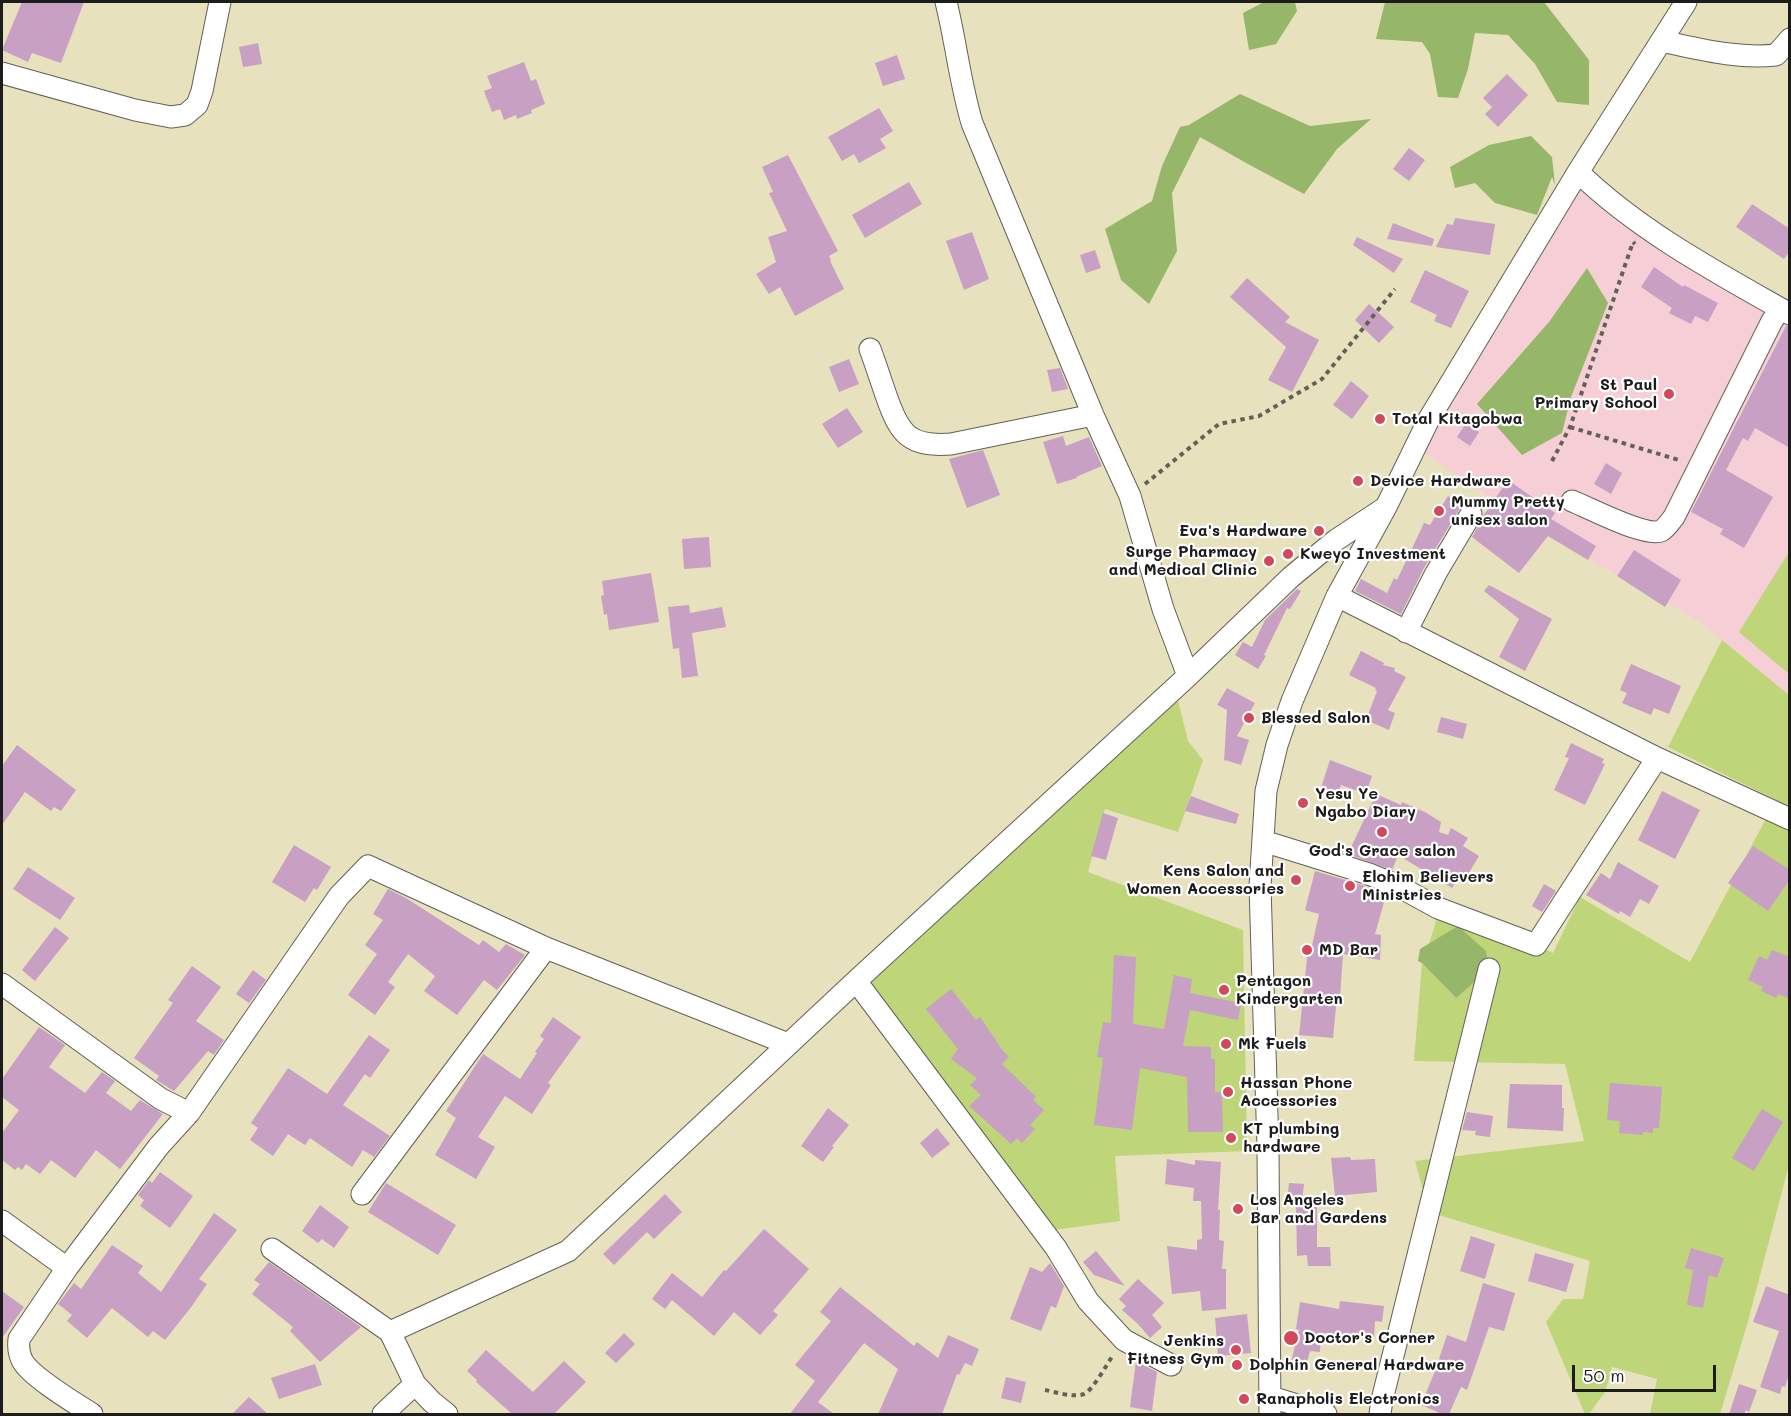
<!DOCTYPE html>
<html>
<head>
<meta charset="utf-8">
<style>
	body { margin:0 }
	#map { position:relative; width:1791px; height:1416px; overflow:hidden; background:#e7e1be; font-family:Mali,sans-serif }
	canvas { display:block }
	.frame { position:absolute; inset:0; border:3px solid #1c1c1c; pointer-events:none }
	.scale { position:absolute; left:1572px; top:1365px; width:144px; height:27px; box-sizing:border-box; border:3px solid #1c1c1c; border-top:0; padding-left:8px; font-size:18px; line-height:21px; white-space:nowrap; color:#1c1c1c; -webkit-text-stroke:4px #fff; paint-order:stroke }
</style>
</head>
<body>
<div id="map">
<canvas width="1791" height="1416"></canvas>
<div class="frame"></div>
<div class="scale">50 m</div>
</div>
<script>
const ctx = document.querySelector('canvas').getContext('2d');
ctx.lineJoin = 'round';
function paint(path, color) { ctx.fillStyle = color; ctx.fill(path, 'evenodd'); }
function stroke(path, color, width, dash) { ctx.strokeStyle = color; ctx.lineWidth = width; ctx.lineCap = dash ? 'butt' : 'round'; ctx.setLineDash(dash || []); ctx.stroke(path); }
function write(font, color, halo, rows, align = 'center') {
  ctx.font = font + ' Mali,sans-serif'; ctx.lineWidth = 4.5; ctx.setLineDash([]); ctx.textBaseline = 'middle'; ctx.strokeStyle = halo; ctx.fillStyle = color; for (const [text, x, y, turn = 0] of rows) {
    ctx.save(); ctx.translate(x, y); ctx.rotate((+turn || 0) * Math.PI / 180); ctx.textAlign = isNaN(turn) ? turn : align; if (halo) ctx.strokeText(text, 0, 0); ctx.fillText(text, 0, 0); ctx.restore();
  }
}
paint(new Path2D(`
	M1582,179L1789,316V695L1700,622L1549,537L1421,451Z`), '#f6cfd6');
paint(new Path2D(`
	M1789,552L1790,674H1789L1739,632Z
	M1722,640L1789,695V806L1668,747Z
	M1173,681L1188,741L1203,760L1178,832L1105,809L1088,872L1243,930L1247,1151L1115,1156L1120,1221L1046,1231L858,974Z
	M1769,813L1789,823V1165L1747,1325L1720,1414H1650L1657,1379L1612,1367L1605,1392L1589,1414H1585L1546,1322L1563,1299H1583L1590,1261L1429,1212L1415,1161L1584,1141L1565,1064L1414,1061L1422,963L1456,998L1458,927L1429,944L1439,912L1505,929L1553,953L1580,897L1690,962Z`), '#bed579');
paint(new Path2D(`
	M1264,2H1295L1297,11L1276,44L1249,50L1243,13Z
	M1385,2H1544L1589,60V105L1557,102L1535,64L1508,35L1475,33L1468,69L1458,98L1438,97L1430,54L1422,42L1376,39Z
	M1240,94L1310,126L1371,119L1337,149L1304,194L1248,164L1200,137L1172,193L1177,251L1149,304L1121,280L1105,229L1152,201L1162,166L1180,127L1189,125Z
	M1531,136L1552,157L1555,185L1552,177L1537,215L1495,203L1475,183L1455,188L1450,167L1489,145Z
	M1587,268L1608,303L1571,397L1562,433L1522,455L1477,404L1549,322Z
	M1458,926L1486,951L1489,969L1456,998L1422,963L1418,961L1420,949Z`), '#96b669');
paint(new Path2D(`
	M22,2H84L61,63L32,53L28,62L2,50Z
	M258,43L262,64L243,67L239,47Z
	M897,55L905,79L883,86L875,63Z
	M524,62L531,81L536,79L545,104L531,110L532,113L517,119L516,115L504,120L500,109L492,112L484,91L492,88L487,76Z
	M1507,74L1528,95L1498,127L1485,114L1492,107L1483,98Z
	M879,108L893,131L880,139L886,148L859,163L854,154L842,161L828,137Z
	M1409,148L1425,160L1409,181L1393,169Z
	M788,155L838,251L829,256L831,260L830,261L844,289L795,316L780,287L769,294L756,274L776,262L768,237L787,231L769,193L773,192L762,167Z
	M909,182L922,204L865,238L852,215Z
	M1752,204L1790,229V251L1784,259L1736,227Z
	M1455,218L1495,224L1490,255L1436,247L1447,224L1453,225Z
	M1393,223L1434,239L1432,246L1387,239Z
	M972,232L989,279L964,290L946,241Z
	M1357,237L1403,259L1394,273L1353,245Z
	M1095,250L1101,268L1086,273L1080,255Z
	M1654,267L1683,287L1684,285L1718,303L1708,322L1695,316L1691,324L1669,313L1672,308L1641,287Z
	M1425,270L1469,291L1451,328L1434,321L1437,315L1410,302Z
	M1247,278L1290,317L1285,322L1319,340L1292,392L1268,380L1286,347L1230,297Z
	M1369,304L1394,327L1379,343L1355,320Z
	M1786,326L1790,327V448L1755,428L1748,441L1743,438L1726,470L1773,497L1744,548L1720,534L1723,529L1691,512Z
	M849,359L859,384L839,392L829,367Z
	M1060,368L1068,389L1052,392L1047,370Z
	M1351,381L1369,396L1352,419L1333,405Z
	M847,408L863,432L838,448L822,424Z
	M1466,423L1479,432L1470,446L1457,437Z
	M1063,436L1066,446L1089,437L1102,466L1076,477L1077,478L1057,484L1043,442Z
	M983,450L1000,495L967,508L949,459Z
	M1606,463L1622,473L1611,494L1594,484Z
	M1508,480L1555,513L1551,519L1596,546L1588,560L1548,536L1519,573L1472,537L1483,516Z
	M1448,496L1462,505L1425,566L1401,614L1355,591L1361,579L1387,593L1394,578L1397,580L1424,523L1430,525Z
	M709,537L711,567L684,569L682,539Z
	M1634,550L1681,580L1665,607L1617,576Z
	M651,573L659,622L609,630L607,614L604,615L601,596L604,595L602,581Z
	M1489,585L1552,619L1525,671L1499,657L1519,619L1484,591Z
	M1297,589L1301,591L1290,609L1287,608L1264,655L1266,656L1258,669L1235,655L1243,642L1252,647L1265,620Z
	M689,605L690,613L722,607L726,627L692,633L698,676L682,678L679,648L673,649L668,607Z
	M1361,651L1384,663L1383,665L1395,668L1394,671L1406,677L1388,710L1395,713L1389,730L1366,720L1377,691L1375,690L1376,688L1349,675Z
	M1631,664L1681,686L1669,714L1654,708L1651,715L1622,703L1627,693L1620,690Z
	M1227,688L1255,703L1237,736L1249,740L1241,765L1225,760L1224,762L1227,710L1217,705Z
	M1441,717L1467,724L1463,739L1437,732Z
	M1571,743L1604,759L1602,763L1605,764L1585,805L1554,790L1569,758L1565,757Z
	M17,745L76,790L61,811L54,807L51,811L25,792L2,825V766Z
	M1330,760L1372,776L1366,794L1341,785L1337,797L1320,791Z
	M1662,791L1700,810L1675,859L1638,840Z
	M1376,794L1401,805L1402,802L1425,812L1441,822L1439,832L1448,835L1451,828L1468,838L1463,846L1479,856L1464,881L1459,878L1452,888L1398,855L1392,870L1348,854Z
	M1191,796L1239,814L1236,824L1185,811Z
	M1103,813L1118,818L1106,860L1091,856Z
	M294,845L331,867L317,890L314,888L305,902L272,882Z
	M1753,846L1790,870V879L1768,911L1728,883Z
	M1618,862L1659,886L1649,904L1640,899L1630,917L1620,911L1619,914L1586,895L1601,873L1610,879Z
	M28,867L75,898L60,920L13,889Z
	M1315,871L1365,886L1382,893L1379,899H1385L1375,934L1381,935L1380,960L1343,954L1340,997H1337L1333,1038L1299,1035L1308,949L1311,950L1319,914L1305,910Z
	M1544,884L1556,891L1542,912L1532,906Z
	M388,889L406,898L479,945L483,940L499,952L506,944L525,955L497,990L484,980L457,1015L424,991L435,976L408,954L388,982L395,987L375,1015L348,995L377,954L365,945L383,920L373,914Z
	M55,927L69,938L35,981L22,970Z
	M1772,950L1790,957V999L1778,994L1776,998L1761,991L1763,987L1748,980L1759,956L1767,960Z
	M1114,955L1136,957L1133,1024L1164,1029L1174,975L1192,979L1190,993L1241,1003L1238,1020L1190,1010L1183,1046L1211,1047V1059H1215V1092H1222L1223,1132H1188L1187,1077L1140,1068L1132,1130L1094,1125L1103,1058L1097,1057L1103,1022L1111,1023Z
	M192,966L221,987L196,1021L224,1040L214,1055L208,1051L174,1091L156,1080L159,1076L134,1058L173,1003L168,1000Z
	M253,970L266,980L249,1003L236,994Z
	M951,989L976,1020L980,1017L1003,1051L1009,1057L1002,1064L1036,1097L1033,1100L1044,1110L1030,1125L1035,1129L1022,1143L1017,1138L1011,1144L969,1106L981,1095L970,1085L977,1078L951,1059L958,1049L926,1009Z
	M553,1017L581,1037L548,1083L551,1085L532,1114L505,1096L478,1137L495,1147L476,1179L435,1155L456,1118L446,1111L483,1054L520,1079L537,1053L535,1052L544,1039L540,1036Z
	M39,1027L65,1045L49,1067L85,1093L102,1072L115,1081L106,1093L131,1111L140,1100L163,1114L120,1169L96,1150L75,1178L51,1160L40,1174L26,1164L22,1170L18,1167L15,1170L2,1160V1133L19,1110L2,1097V1079Z
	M369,1035L390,1050L370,1078L365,1074L343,1105L390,1136L374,1157L363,1150L352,1167L310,1138L305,1145L288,1134L273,1156L250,1140L258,1128L251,1123L288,1068L327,1094Z
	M1610,1083L1662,1087L1659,1128H1653V1133L1643,1132V1135L1619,1133L1620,1121L1607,1120Z
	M1510,1084L1562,1085V1108H1564L1563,1131L1507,1128Z
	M828,1108L849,1125L832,1146L834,1147L823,1162L801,1146Z
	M1762,1109L1783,1122L1754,1171L1732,1158Z
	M1467,1112L1493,1116L1490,1137L1475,1135L1476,1131L1462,1130Z
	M937,1128L950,1144L932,1158L920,1143Z
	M1350,1157L1351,1160L1375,1159L1377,1192L1335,1196L1331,1158Z
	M1167,1159L1195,1165V1160L1221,1162L1218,1210H1220L1219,1240L1224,1241L1222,1269H1226V1309L1202,1311L1200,1291L1172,1294L1167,1246L1197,1250V1240L1202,1239L1201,1201H1193L1194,1188L1165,1184Z
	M160,1172L193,1196L170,1228L140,1206L144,1200L138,1195L149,1180L152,1183Z
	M386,1183L456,1225L438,1255L368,1212Z
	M1289,1183L1304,1184L1302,1202L1287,1201Z
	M665,1194L682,1212L654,1239L647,1232L614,1265L603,1254Z
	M320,1205L349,1227L334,1248L322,1239L318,1243L302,1231Z
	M1296,1207H1317V1247H1330L1331,1266H1308L1307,1255L1297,1256Z
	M214,1213L237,1230L199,1279L207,1284L192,1306L165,1340L153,1331L148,1337L112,1308L87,1338L67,1321L72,1315L58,1304L74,1283L81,1289L112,1245L143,1266L138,1273L161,1292Z
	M764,1229L809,1269L773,1311L778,1315L760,1335L734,1312L714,1336L672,1300L665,1309L652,1299L672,1273L702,1297L724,1270L726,1271Z
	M1471,1236L1495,1244L1485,1279L1460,1271Z
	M1691,1248L1724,1258L1717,1278L1709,1275L1703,1308L1687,1305L1693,1270L1685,1268Z
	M1096,1251L1125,1286L1094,1275L1083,1262Z
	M1535,1253L1574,1264L1566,1292L1528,1281Z
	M269,1262L361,1327L320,1362L290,1331L293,1327L252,1294L260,1284L254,1280Z
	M1050,1263L1064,1286L1056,1308L1051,1306L1041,1331L1010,1319L1030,1267L1042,1272Z
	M1138,1279L1164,1303L1152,1315L1162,1327L1150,1338L1138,1324L1122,1310L1126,1306L1119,1299Z
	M1483,1283L1515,1293L1504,1331L1489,1327L1467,1390L1461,1387L1449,1414H1442L1421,1405L1440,1359H1439L1447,1335L1466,1342Z
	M1766,1286L1790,1295V1372L1785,1387L1782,1386L1780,1394L1760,1387L1779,1331L1753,1322Z
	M840,1287L914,1346L917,1342L938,1358L948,1335L979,1349L972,1366L965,1363L959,1375L957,1374L942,1414H878L898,1369L864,1343L818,1402L834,1414H790L815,1381L795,1365L831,1321L820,1312Z
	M2,1291L24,1307L2,1338Z
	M1340,1301L1384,1306L1382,1322L1375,1321L1374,1337L1321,1333L1320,1352L1310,1351L1306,1366L1291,1362L1299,1330L1296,1329L1300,1302L1339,1309Z
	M1247,1314L1251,1353L1218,1356L1215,1318Z
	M624,1333L635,1344L616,1363L605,1353Z
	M486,1350L533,1392L564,1361L586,1382L554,1414H512L476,1382L477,1380L467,1371Z
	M1136,1361L1157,1372L1152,1411L1130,1407Z
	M315,1364L322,1385L279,1399L271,1378Z
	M1006,1377L1026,1382L1021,1403L1001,1398Z
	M1739,1384L1757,1390L1749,1412L1746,1410L1744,1414H1729Z
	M249,1397L268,1414H232Z`), '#c7a0c4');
const minor = new Path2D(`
	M946,2C956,42 960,83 972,123L1093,415L1130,496L1163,609L1188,676
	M1661,41C1700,49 1736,59 1776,55L1790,39
	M2,73L135,110L171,117L185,115L197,105L202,91L220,2
	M1578,172C1639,231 1716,272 1790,314
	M870,349C876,365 881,381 887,398C900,435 910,447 951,444L1093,415
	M1572,501C1590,508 1644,537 1661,531C1666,528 1670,522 1674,517L1772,321L1780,309
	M1337,596L1657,758L1790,819
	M1406,632L1436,573L1471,514
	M1263,841L1369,874L1398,886L1438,908L1536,945L1657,758
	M856,981L1056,1248L1088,1301L1124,1340L1171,1365
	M2,984L161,1099L189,1113
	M362,1194L546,948
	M2,1221L67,1268
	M272,1249L390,1332
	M415,1384L432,1402L447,1414
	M1271,1397L1326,1414
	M92,1414C75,1403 33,1378 23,1362C19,1355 18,1347 19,1339L67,1268L159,1146L189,1113L339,896L368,866L546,948L788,1044
	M383,1414L415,1384L390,1332L568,1251L856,981L1188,676L1291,577L1336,540L1383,509
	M1270,1414L1268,1148L1260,886L1266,791L1277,745L1292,701L1337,596L1386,507L1429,419L1578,172L1686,2
	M1380,1414L1382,1400L1489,969`);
stroke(minor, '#636155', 23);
stroke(new Path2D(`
	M1570,427L1682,461
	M1552,461L1570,427L1633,242L1635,244
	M1145,484L1219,424L1259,416L1322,379L1395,289
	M1045,1390C1056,1392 1073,1398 1084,1394C1093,1390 1107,1364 1113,1355`), '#636155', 4, [4.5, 4.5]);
stroke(minor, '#fff', 21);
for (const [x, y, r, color] of [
	[1669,394,6,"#d1495b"],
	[1380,419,6,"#d1495b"],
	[1358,481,6,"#d1495b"],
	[1439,511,6,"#d1495b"],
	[1319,531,6,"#d1495b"],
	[1288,554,6,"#d1495b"],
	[1269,561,6,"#d1495b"],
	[1249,718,6,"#d1495b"],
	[1303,803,6,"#d1495b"],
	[1382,832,6,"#d1495b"],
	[1296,880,6,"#d1495b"],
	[1350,886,6,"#d1495b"],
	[1307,950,6,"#d1495b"],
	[1224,990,6,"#d1495b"],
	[1226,1044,6,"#d1495b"],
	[1228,1092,6,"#d1495b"],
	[1231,1138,6,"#d1495b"],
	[1238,1209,6,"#d1495b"],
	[1291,1338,8,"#d1495b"],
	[1236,1350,6,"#d1495b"],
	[1237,1365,6,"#d1495b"],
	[1244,1399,6,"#d1495b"]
]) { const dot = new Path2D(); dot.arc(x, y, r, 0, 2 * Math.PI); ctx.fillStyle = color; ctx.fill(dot); stroke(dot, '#fff', 2); }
write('bold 16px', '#1c1c1c', '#fff', [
	["St Paul",1657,385,"right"],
	["Primary School",1657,403,"right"],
	["Total Kitagobwa",1392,419],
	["Device Hardware",1370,481],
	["Mummy Pretty",1451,502],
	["unisex salon",1451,520],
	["Eva's Hardware",1307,531,"right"],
	["Surge Pharmacy",1257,552,"right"],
	["and Medical Clinic",1257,570,"right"],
	["Kweyo Investment",1300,554],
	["Blessed Salon",1261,718],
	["Yesu Ye",1315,794],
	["Ngabo Diary",1315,812],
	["God's Grace salon",1382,851,"center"],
	["Kens Salon and",1284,871,"right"],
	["Women Accessories",1284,889,"right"],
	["Elohim Believers",1362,877],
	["Ministries",1362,895],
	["MD Bar",1319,950],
	["Pentagon",1236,981],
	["Kindergarten",1236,999],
	["Mk Fuels",1238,1044],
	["Hassan Phone",1240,1083],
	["Accessories",1240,1101],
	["KT plumbing",1243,1129],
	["hardware",1243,1147],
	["Los Angeles",1250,1200],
	["Bar and Gardens",1250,1218],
	["Doctor's Corner",1304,1338],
	["Jenkins",1224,1341,"right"],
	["Fitness Gym",1224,1359,"right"],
	["Dolphin General Hardware",1249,1365],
	["Ranapholis Electronics",1256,1399]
], 'left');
</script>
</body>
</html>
